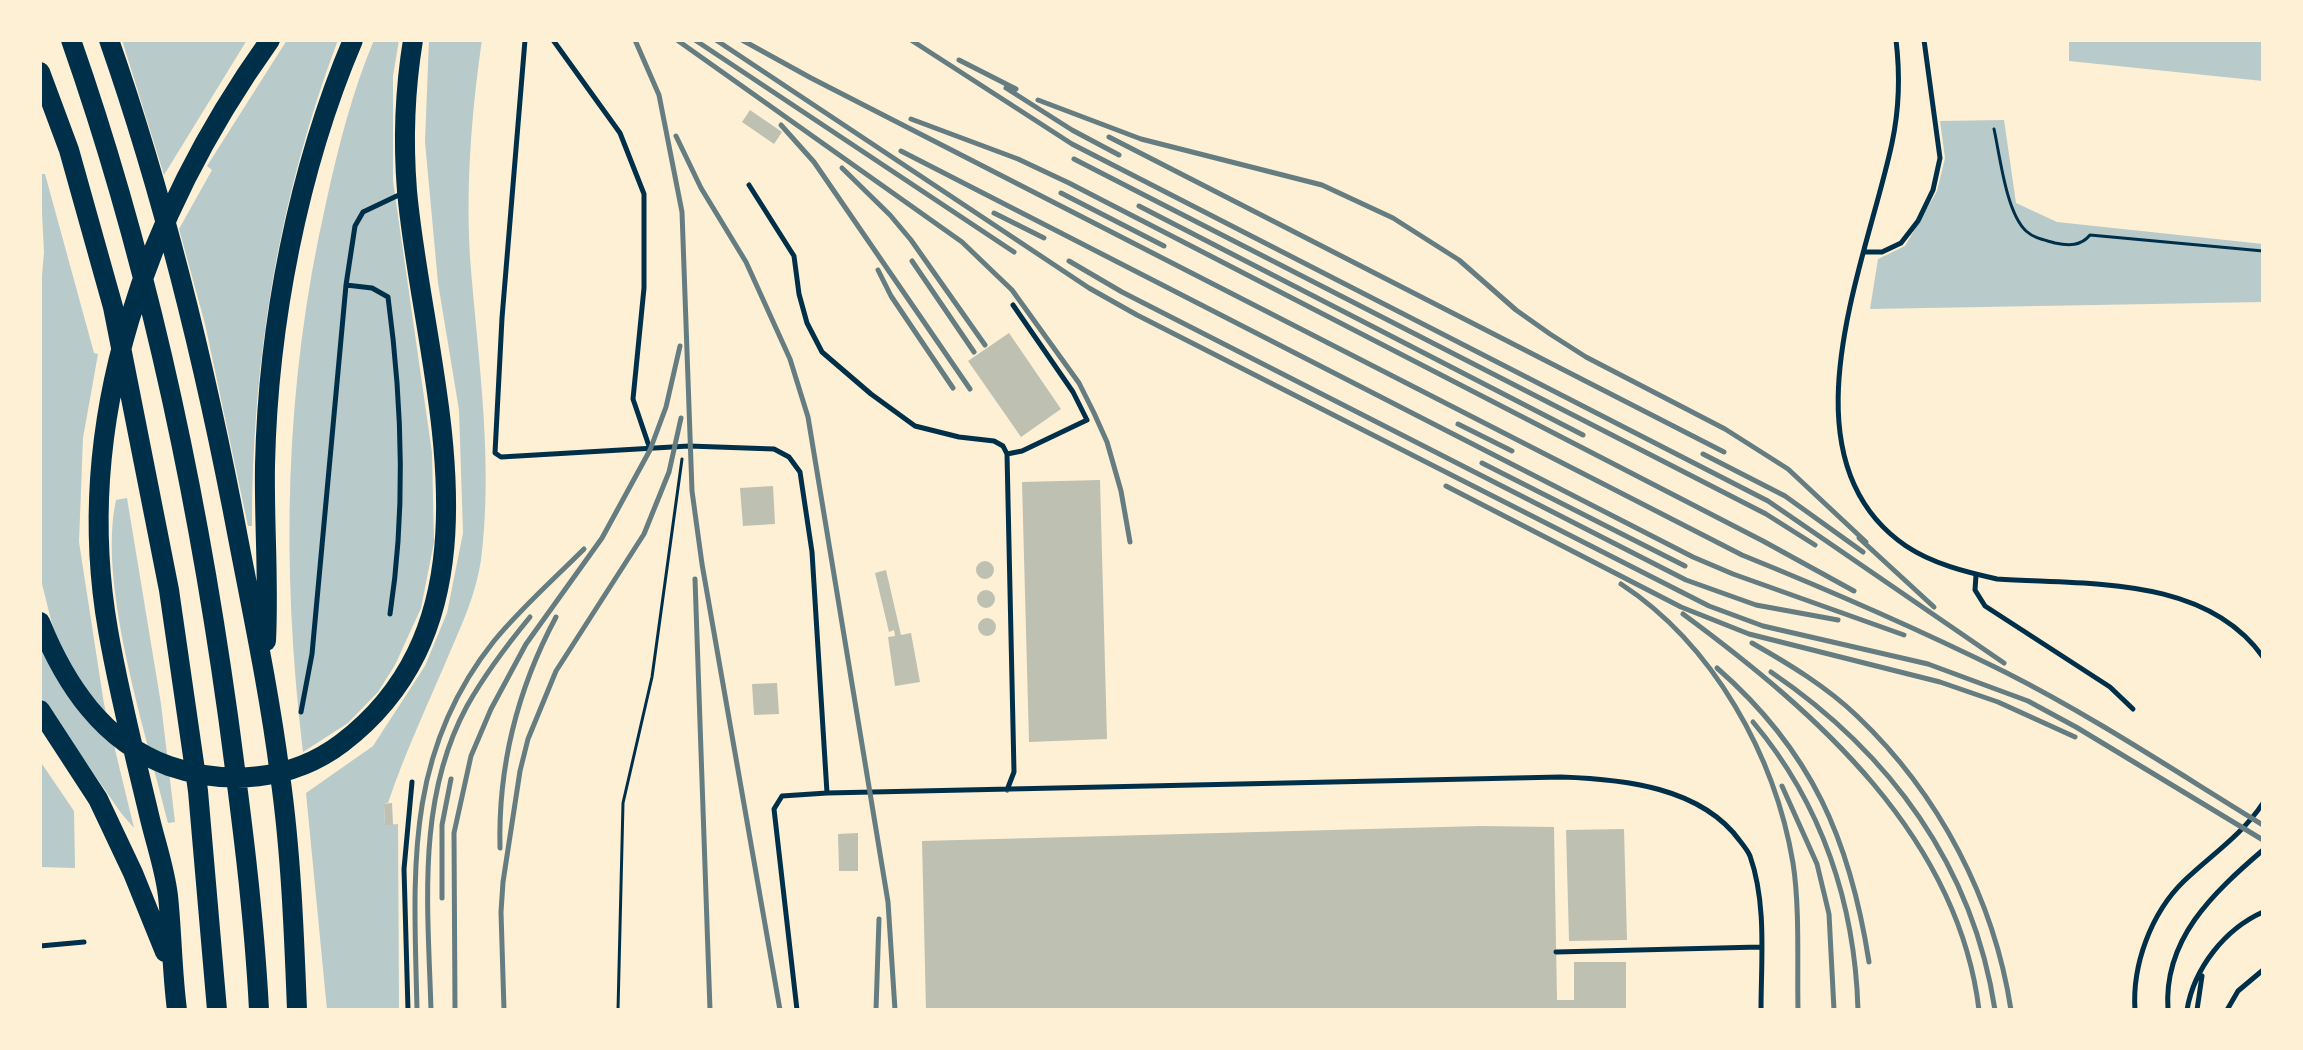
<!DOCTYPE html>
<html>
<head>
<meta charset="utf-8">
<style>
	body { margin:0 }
	#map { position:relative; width:2303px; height:1050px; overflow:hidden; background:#fdf0d5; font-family:Raleway,sans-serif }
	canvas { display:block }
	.frame { position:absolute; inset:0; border:42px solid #fdf0d5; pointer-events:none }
</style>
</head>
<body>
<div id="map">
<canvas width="2303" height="1050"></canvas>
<div class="frame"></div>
</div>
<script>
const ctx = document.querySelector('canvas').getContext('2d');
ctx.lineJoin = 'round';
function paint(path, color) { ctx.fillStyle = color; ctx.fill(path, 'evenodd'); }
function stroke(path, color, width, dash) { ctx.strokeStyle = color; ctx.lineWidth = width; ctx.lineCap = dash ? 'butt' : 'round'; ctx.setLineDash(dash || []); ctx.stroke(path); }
paint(new Path2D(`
	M122,40H247L164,175Z
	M287,40H338C279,196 252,360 252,526H248L205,324L179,229L212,170L207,166Z
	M374,40H399L393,76V181L432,453L434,542L421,608L395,665L378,692L348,723L303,752C281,565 284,387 326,203C338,148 352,92 374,40Z
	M429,40H482C471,115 465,195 471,270C479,367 493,463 481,560C476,593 463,622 450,652C429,702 405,752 388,803L384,804L385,825L398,824L399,1010H327L306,793L373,746L425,666L447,613L463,533L459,410L438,283L425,142Z
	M2069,40H2263V81L2069,61Z
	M2004,120L2016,203L2057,222L2263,244V302L1870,309L1878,259L1905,246L1937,191L1945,158L1940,121Z
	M40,174H45L94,353L98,354L83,438L79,542L104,704L134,828L121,813L40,696V609L53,628L40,576V299L44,252Z
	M127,498L161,704L175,822L168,823C147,735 97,586 116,500Z
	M40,761L74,811L75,868L40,867Z`), '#b9caca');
paint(new Path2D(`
	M750,110L782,132L774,144L742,122Z
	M1009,333L1061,409L1021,437L968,361Z
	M1100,480L1107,739L1029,742L1022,482Z
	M773,486L775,524L743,526L740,488Z
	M976 570a9 9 0 1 1 18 0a9 9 0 1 1-18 0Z
	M886,570L901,635L911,633L920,682L895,686L888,637L895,636L894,630L889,632L875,573Z
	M977 599a9 9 0 1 1 18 0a9 9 0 1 1-18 0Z
	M978 627a9 9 0 1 1 18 0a9 9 0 1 1-18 0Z
	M777,683L779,714L754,715L752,684Z
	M392,803L393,825H385L384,804Z
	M1480,826L1554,827L1557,1000H1574V962H1626V1010H926L922,841Z
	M1624,829L1627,940L1569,941L1566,830Z
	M858,833V871H839L838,834Z`), '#bec0b2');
stroke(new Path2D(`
	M1994,129C2000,156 2006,212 2026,231C2035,239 2045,240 2055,243C2069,246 2081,246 2090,235L2263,251
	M618,1010L623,803L652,677L682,459`), '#003049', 3);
stroke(new Path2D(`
	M525,40L502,318L495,453L501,457L689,446L774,449L789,457L800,472L812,552L827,793
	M553,40L620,133L644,194V288L633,399L650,449
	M1896,40C1900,73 1899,110 1892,143C1867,262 1777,458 1906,546C1933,564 1966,572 1997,579C2086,585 2205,575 2263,657
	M749,185L794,256L799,294L807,323L822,352L871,394L915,426L959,437L994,441L1003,446L1007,454L1014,772L1007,790
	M1864,252H1882L1901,243L1918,221L1933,190L1940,158L1924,40
	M1007,454L1022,451L1087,420L1073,392L1013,305
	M1976,575L1975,590L1985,606L2110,687L2133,709
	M390,614C406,510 402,401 388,297L372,288L346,285L355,226L363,212L403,193
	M301,712L312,654L346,285
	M40,946L84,942
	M1556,952L1760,947
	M408,1010L404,869L412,782
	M797,1010L774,809L782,796L827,793L1561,777C1623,779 1701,787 1740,841C1744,846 1748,851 1750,856C1767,904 1761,961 1761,1010
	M2135,1010C2132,965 2151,913 2184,881C2210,856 2243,834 2263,803
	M2168,1010C2163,939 2213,893 2263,850
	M2187,1010C2194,968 2225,929 2263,912
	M2197,1010L2202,976
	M2227,1010L2238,991L2263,970`), '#003049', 5);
stroke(new Path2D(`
	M71,40C148,259 196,486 228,716C241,813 254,912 259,1010
	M109,40C166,203 207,373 239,543C254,620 270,697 280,775C291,852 294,932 297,1010
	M40,72L69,150L113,307L169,590L198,791L217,1010
	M40,622C65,684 103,742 169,766C227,786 292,781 342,743C516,610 423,371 407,191C403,141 405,89 413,40
	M266,641C269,582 264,524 265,465C268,325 298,169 353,40
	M40,710L98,799L133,873L165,952
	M177,1010C172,972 172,934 168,896C165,870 156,844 150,819C135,756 119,694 108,630C71,419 148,211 270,40`), '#003049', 20);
stroke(new Path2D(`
	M635,40L659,95L682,212L692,491L702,564L780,1010
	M677,40L962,242L1012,290L1079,383L1094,413L1107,442L1121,491L1130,542
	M695,40L1014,252
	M716,40L1089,288L1137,315L1709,606L1763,626L1928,664L2028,701L2076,727L2263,840
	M742,40L811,78L1742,555C1831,591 1918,629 2005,672C2094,717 2178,773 2263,825
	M911,40L1072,144L1768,501L2004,663
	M959,60L1016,89
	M1006,88L1072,130L1119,155
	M1038,100L1141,139L1322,185L1393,218L1459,260L1516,310L1550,334L1586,357L1725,429L1788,469L1866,542
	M911,119L1018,159L1069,183L1763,541L1854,591
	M781,125L814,162L970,389
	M676,136L701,188L746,262L790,359L808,417L888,902L895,1010
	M1109,137L1724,452
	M901,151L1693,557L1733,574L1904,635
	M1074,159L1766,514L1815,545
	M842,168L890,215L911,240L985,345
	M1061,193L1164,246
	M1139,206L1583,435
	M994,213L1044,238
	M912,261L974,352
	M1069,261L1122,292L1686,580L1756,605L1838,620
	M878,270L891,296L953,388
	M1458,424L1512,451
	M1703,454L1785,496L1863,552
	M1482,463L1685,566
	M1446,486L1681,607L1749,634L1940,682L1998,702L2075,737
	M1859,538L1934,607
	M695,579L710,1010
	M1621,584C1714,645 1775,756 1793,863C1800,908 1797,964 1798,1010
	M1683,614C1816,712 1958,836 1979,1010
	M1752,643C1789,664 1827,687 1857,716C1939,794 1994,899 2011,1010
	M1717,668C1812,751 1850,840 1869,962
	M1771,672C1890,753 1973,866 1995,1010
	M1753,722C1822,804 1855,904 1858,1010
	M1782,786L1817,864L1829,914L1834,1010
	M500,848C498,767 518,688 556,617
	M442,898V825L451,779
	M417,1010C414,874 403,755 494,641C521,608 554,579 584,549
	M431,1010C428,907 416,800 467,706C485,674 507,645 530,617
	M455,1010L454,833L471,756L491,709L526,644L602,538L650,450L666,407L680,346
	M504,1010L501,912L503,882L520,771L528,739L556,671L644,534L669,472L681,418
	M876,1010L879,919`), '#657d81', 5);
</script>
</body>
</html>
